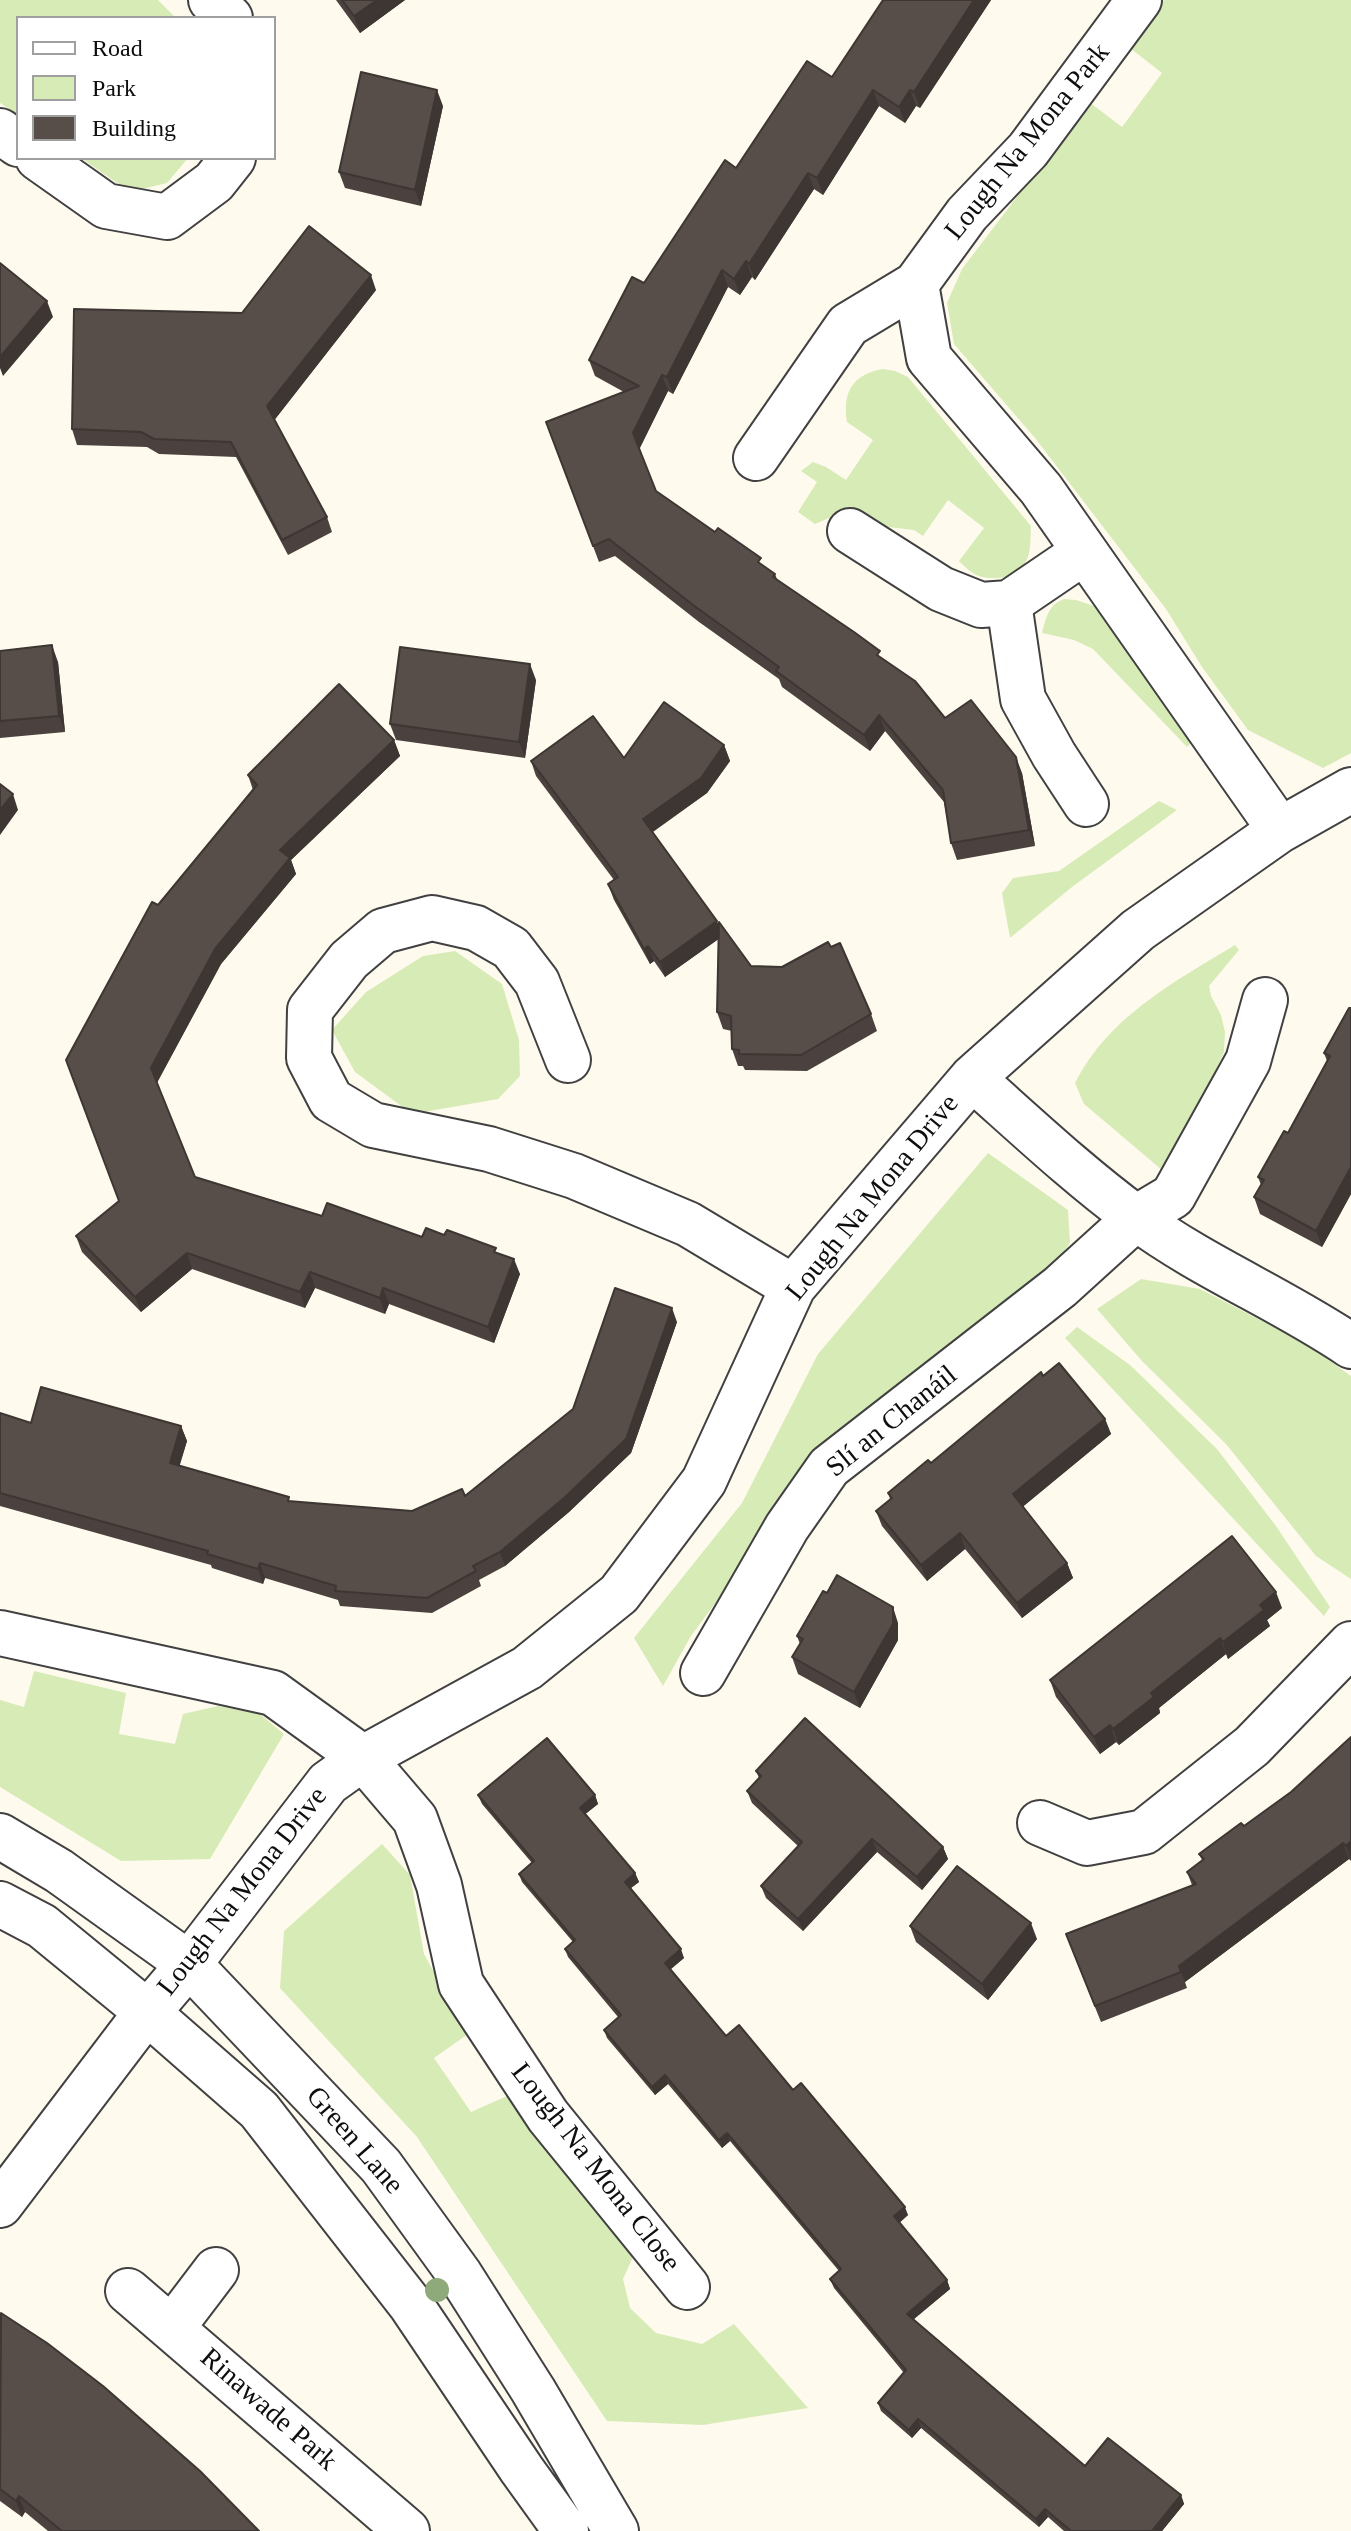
<!DOCTYPE html>
<html>
<head>
<meta charset="utf-8">
<style>
	body { margin:0 }
	#map { position:relative; width:1351px; height:2531px; overflow:hidden; background:#fffaee; font-family:Georgia,serif }
	canvas { display:block }
	.legend { position:absolute; left:16px; top:16px; width:260px; height:144px; box-sizing:border-box; background:#fff; border:2px solid #9f9f9f; margin:0; padding:10px 14px; list-style:none; font-size:24px; color:#0e0e0e }
	.legend li { display:flex; align-items:center; gap:16px; height:40px }
	.legend b { width:40px; border:2px solid #9f9f9f }
</style>
</head>
<body>
<div id="map">
<canvas width="1351" height="2531"></canvas>
<ul class="legend">
<li><b style="height:10px;background:#fff"></b>Road</li>
<li><b style="height:22px;background:#d7ebb6"></b>Park</li>
<li><b style="height:22px;background:#574d49"></b>Building</li>
</ul>
</div>
<script>
const ctx = document.querySelector('canvas').getContext('2d');
ctx.lineJoin = 'round';
function paint(path, color) { ctx.fillStyle = color; ctx.fill(path, 'evenodd'); }
function stroke(path, color, width, dash) { ctx.strokeStyle = color; ctx.lineWidth = width; ctx.lineCap = dash ? 'butt' : 'round'; ctx.setLineDash(dash || []); ctx.stroke(path); }
function write(font, color, halo, rows, align = 'center') {
  ctx.font = font + ' Georgia,serif'; ctx.lineWidth = 8; ctx.setLineDash([]); ctx.textBaseline = 'middle'; ctx.strokeStyle = halo; ctx.fillStyle = color; for (const [text, x, y, turn = 0] of rows) {
    ctx.save(); ctx.translate(x, y); ctx.rotate((+turn || 0) * Math.PI / 180); ctx.textAlign = isNaN(turn) ? turn : align; if (halo) ctx.strokeText(text, 0, 0); ctx.fillText(text, 0, 0); ctx.restore();
  }
}
paint(new Path2D(`
	M0,0H158L176,18H18V115L0,103Z
	M1164,0H1351V753L1323,768L1248,730L1202,667L1166,609L1035,438L954,344L947,303L962,269L1089,102L1122,127L1162,73L1130,48Z
	M81,158H188L167,183L130,192Z
	M883,369L895,371L908,377L1031,526C1030,538 1032,552 1025,563C1017,578 994,581 979,576C971,573 965,567 959,561L984,528L948,500L923,536L914,530L888,527L857,513L836,515L815,524L798,512L817,482L801,471L813,462L826,467L846,480L873,440L847,422C842,392 853,374 883,369Z
	M1064,599L1076,600L1094,606L1115,624L1191,743L1187,747L1093,649L1074,640L1042,633C1046,618 1048,605 1064,599Z
	M1159,801L1177,810L1072,887L1010,938L1002,893L1013,878L1059,871Z
	M1235,945L1239,950L1209,986L1211,996L1221,1015L1225,1032L1224,1052L1181,1148L1162,1170L1084,1104L1075,1083C1108,1017 1174,982 1235,945Z
	M455,951L502,984L519,1040L520,1076L498,1099L412,1114L355,1072L332,1030L366,992L423,956Z
	M988,1153L1068,1210L1070,1243L1049,1274L813,1471L691,1636L663,1686L634,1638L742,1503L818,1354Z
	M1141,1279L1200,1289L1303,1342L1351,1376V1579L1316,1556L1226,1444L1142,1361L1097,1309Z
	M1077,1327L1130,1365L1217,1449L1276,1526L1330,1607L1324,1616L1065,1338Z
	M34,1671L126,1693L119,1734L175,1744L183,1714L218,1706L260,1714L284,1734L210,1859L121,1861L0,1787V1700L24,1707Z
	M382,1844L410,1875L424,1954L468,2034L434,2058L471,2112L507,2096L633,2257L623,2279L630,2308L656,2333L702,2344L734,2324L808,2408L703,2425L607,2421L417,2137L280,1988L284,1931Z`), '#d7ebb6');
const minor = new Path2D(`
	M211,0L230,18
	M0,131L18,144
	M38,158L106,206L167,217L214,182L233,158
	M916,284L929,358L1041,489L1280,830
	M756,458L848,325L916,284L967,214L1028,150L1139,0
	M850,531L941,589L981,605L1009,603L1084,552
	M1009,603L1023,699L1054,755L1086,804
	M568,1060L537,982L511,948L476,928L432,918L383,931L349,960L310,1010L309,1058L331,1100L373,1125L489,1149L574,1176L688,1224L793,1287
	M972,1078C1025,1125 1078,1175 1135,1217C1202,1267 1282,1299 1351,1346
	M0,1633L273,1693L363,1758L415,1819L439,1885L461,1984L548,2116L687,2287
	M703,1673L787,1527L829,1467L1060,1287L1136,1218L1173,1196L1248,1061L1265,1000
	M1040,1823L1087,1843L1144,1832L1252,1746L1351,1644
	M0,2205L133,2030L189,1964L328,1783L363,1758L527,1668L619,1594L704,1481L793,1287L972,1078L1138,930L1280,830L1351,790
	M128,2291L407,2531
	M172,2328L216,2270`);
const tertiary = new Path2D(`
	M0,1836L59,1871L189,1964L381,2166L460,2275L533,2390L616,2531
	M0,1904L42,1926L147,2012L259,2110L411,2305L522,2470L566,2531`);
stroke(minor, '#414141', 48);
stroke(tertiary, '#414141', 48);
stroke(minor, '#fff', 44);
stroke(tertiary, '#fff', 44);
ctx.fillStyle = '#8eaa7a';
for (const [x, y] of [
	[437,2290]
]) { ctx.beginPath(); ctx.arc(x, y, 12, 0, 2 * Math.PI); ctx.fill(); }
paint(new Path2D(`
	M336,0H405L360,33Z
	M883,0H991L920,108L916,106L905,123L879,106L823,195L814,189L755,280L752,277L740,295L728,287L673,394L668,391L639,449L656,491L775,574L777,579L883,659L945,718L1022,773L1035,846L957,860L951,843L944,802L885,731L870,751L782,687L779,679L699,622L615,556L599,562L546,422L624,392L595,376L589,360L644,283L736,168L832,77Z
	M443,106L421,206L345,188L339,172Z
	M376,290L274,420L327,517L332,532L288,555L236,457L159,454L147,447L77,445L72,429L242,313Z
	M0,651L58,662L65,732L0,738Z
	M536,680L525,758L396,740L390,724Z
	M394,740L400,756L291,860L296,874L221,964L157,1083L195,1177L322,1216L422,1237L444,1235L498,1253L520,1274L494,1343L389,1304L385,1314L315,1288L305,1308L192,1269L141,1312L82,1252L76,1236L119,1201L158,905L253,790L248,775Z
	M724,745L730,761L707,793L653,832L719,925L751,966L871,1014L877,1031L807,1071L745,1070L743,1066H738L732,1049V1031L723,1029L717,1012L718,939L665,977L654,961L650,964L614,900L608,884L614,880L536,776L531,761L624,758Z
	M1351,1008V1194L1322,1247L1260,1214L1254,1197L1261,1185L1258,1177L1288,1133L1327,1061L1324,1053Z
	M677,1322L631,1453L569,1512L505,1566L479,1580L481,1586L432,1613L340,1606L338,1600L265,1578L263,1584L212,1568L211,1565L0,1506V1413L31,1423L181,1426L187,1441L179,1466L290,1502L412,1511L465,1496L573,1409Z
	M1043,1376L1105,1419L1111,1434L1023,1506L1067,1563L1073,1578L1022,1618L965,1549L927,1581L882,1526L876,1511L890,1499L888,1493L931,1463Z
	M1282,1608L1267,1620L1270,1626L1228,1659L1226,1654L1159,1708L1160,1713L1119,1745L1116,1742L1100,1754L1056,1697L1050,1680Z
	M898,1623V1640L860,1708L798,1674L792,1657L800,1644L797,1636Z
	M1351,1737V1861L1349,1859L1185,1982L1187,1988L1101,2022L1072,1950L1192,1885L1187,1872L1202,1860L1199,1854L1244,1826L1291,1792Z
	M756,1771L943,1847L948,1859L922,1890L877,1852L803,1931L766,1898L761,1886L798,1846L752,1803L747,1791L759,1778Z
	M478,1795H595L598,1804L585,1814L635,1873L639,1882L631,1888L684,1958L670,1970L726,2036L793,2090L908,2215L899,2223L947,2280L950,2289L913,2320L1085,2466L1181,2495L1184,2504L1162,2531H1064L1048,2517L1039,2527L921,2428L912,2438L881,2411L878,2403L904,2373L834,2288L830,2279L839,2271L730,2141L722,2148L668,2084L655,2095L607,2038L604,2030L618,2017L568,1957L565,1949L573,1942L522,1882L519,1874L532,1863L482,1804Z
	M910,1926L1037,1939L988,2000L916,1942Z
	M0,2314L259,2531H48L25,2512L22,2517L0,2501Z`), '#4b423f');
paint(new Path2D(`
	M377,0H405L360,33L354,16Z
	M974,0H991L920,108L914,92Z
	M437,90L443,106L421,206L415,190Z
	M873,90L879,106L823,195L817,178Z
	M910,90L916,106L905,123L899,107Z
	M808,173L814,189L755,280L749,264Z
	M746,261L752,277L740,295L734,279Z
	M722,270L728,287L673,394L667,377Z
	M371,275L376,290L273,422L267,406Z
	M47,301L53,317L3,376L0,368V357Z
	M662,375L668,391L639,450L633,433Z
	M52,645L58,662L65,732L59,716Z
	M530,664L536,680L525,758L519,742Z
	M879,715L885,731L870,751L864,735Z
	M394,740L400,756L291,860L296,874L221,964L156,1084L151,1068L215,949L280,850Z
	M724,745L730,761L707,793L649,834L643,819Z
	M1016,757L1022,773L1035,846L1029,830Z
	M13,794L18,810L0,835V810Z
	M717,921L723,936L665,977L660,962Z
	M648,946L654,961L650,964L644,949Z
	M1351,1167V1194L1322,1247L1316,1231Z
	M187,1253L192,1269L141,1312L135,1297Z
	M514,1259L520,1274L494,1343L488,1327Z
	M310,1272L315,1288L305,1308L300,1292Z
	M383,1288L389,1304L385,1314L380,1298Z
	M672,1308L677,1322L631,1453L569,1512L505,1566L500,1552Z
	M1105,1419L1111,1434L1019,1510L1013,1494Z
	M181,1426L187,1441L176,1478L170,1463Z
	M960,1533L965,1549L927,1581L921,1565Z
	M260,1563L265,1578L263,1584L258,1569Z
	M1067,1563L1073,1578L1022,1618L1017,1603Z
	M1276,1592L1282,1608L1267,1620L1270,1626L1228,1659L1223,1642L1260,1605Z
	M893,1607L898,1623V1640L860,1708L854,1692Z
	M1220,1638L1226,1654L1159,1708L1160,1713L1119,1745L1113,1729L1151,1693Z
	M1110,1725L1116,1742L1100,1754L1094,1737Z
	M595,1795L598,1804L583,1816L580,1808Z
	M872,1839L877,1852L803,1931L798,1919Z
	M1351,1841V1860L1346,1846Z
	M1343,1843L1349,1859L1185,1982L1179,1966Z
	M943,1847L948,1859L922,1890L917,1877Z
	M635,1873L639,1882L628,1890L625,1882Z
	M1031,1923L1037,1939L988,2000L982,1984Z
	M681,1949L684,1958L668,1971L665,1963Z
	M665,2075L668,2084L655,2095L652,2087Z
	M727,2133L730,2141L722,2148L719,2140Z
	M905,2207L908,2215L897,2225L894,2216Z
	M947,2280L950,2289L910,2322L907,2314Z
	M918,2419L921,2428L912,2438L909,2430Z
	M1181,2495L1184,2504L1162,2531H1152Z
	M19,2496L25,2512L22,2517L16,2501Z
	M1045,2509L1048,2517L1039,2527L1036,2519Z`), '#3d3633');
const building = new Path2D(`
	M342,0H377L354,16Z
	M883,0H974L914,92L910,90L899,107L873,90L817,178L808,173L749,264L746,261L734,279L722,270L667,377L662,375L633,433L656,491L715,532L718,528L761,558L758,562L775,574L773,577L854,632L880,651L877,655L915,681L945,718L971,700L1016,757L1029,830L951,843L943,790L879,715L864,735L776,671L779,667L693,605L609,539L593,546L546,422L639,386L589,360L632,277L644,283L725,160L736,168L807,61L832,77Z
	M361,72L437,90L415,190L339,172Z
	M309,226L371,275L267,406L327,517L282,540L231,442L154,439L141,432L72,429L74,309L242,313Z
	M0,263L47,301L0,357Z
	M52,645L59,716L0,721V651Z
	M400,647L530,664L519,742L390,724Z
	M339,684L394,740L280,850L290,858L215,949L151,1068L195,1177L322,1216L327,1203L422,1237L426,1228L444,1235L447,1230L496,1248L494,1252L514,1259L488,1327L383,1288L380,1298L310,1272L300,1292L187,1253L135,1297L76,1236L119,1201L66,1060L152,902L158,905L257,785L248,775Z
	M664,702L724,745L701,778L643,819L717,921L660,962L648,946L644,949L608,884L618,877L531,761L593,716L624,758Z
	M0,784L13,794L0,810Z
	M719,922L751,966L782,967L828,942L831,947L840,943L871,1014L801,1055L739,1054V1050L732,1049L731,1016L717,1012Z
	M1349,1008H1351V1167L1316,1231L1254,1197L1264,1180L1258,1177L1284,1131L1288,1133L1330,1056L1324,1053Z
	M615,1288L672,1308L626,1439L564,1498L500,1552L473,1566L476,1571L427,1598L335,1591L336,1586L260,1563L258,1569L207,1554L208,1551L0,1493V1413L31,1423L41,1387L181,1426L170,1463L289,1497L288,1501L412,1511L462,1489L465,1496L573,1409Z
	M1059,1363L1105,1419L1013,1494L1067,1563L1017,1603L960,1533L921,1565L876,1511L892,1498L888,1493L928,1460L931,1463L1041,1372L1043,1376Z
	M1232,1536L1276,1592L1260,1605L1264,1610L1223,1642L1220,1638L1151,1693L1154,1697L1113,1729L1110,1725L1094,1737L1050,1680Z
	M837,1575L893,1607V1624L854,1692L792,1657L803,1639L797,1636L823,1591L827,1593Z
	M805,1718L943,1847L917,1877L872,1839L798,1919L761,1886L802,1842L747,1791L761,1776L756,1771Z
	M1351,1737V1841L1346,1846L1343,1843L1179,1966L1181,1972L1095,2006L1066,1934L1196,1884L1187,1872L1204,1859L1199,1854L1241,1823L1244,1826L1291,1792Z
	M547,1738L595,1795L580,1808L635,1873L625,1882L681,1949L665,1963L726,2036L739,2025L793,2090L801,2083L905,2207L894,2216L947,2280L907,2314L1085,2466L1108,2438L1181,2495L1152,2531H1071L1045,2509L1036,2519L918,2419L909,2430L878,2403L906,2370L830,2279L841,2269L727,2133L719,2140L665,2075L652,2087L604,2030L621,2015L565,1949L575,1940L519,1874L534,1861L478,1795Z
	M957,1866L1031,1923L982,1984L910,1926Z
	M1,2313L47,2343L103,2386L200,2471L259,2531H62L19,2496L16,2501L0,2489Z`);
paint(building, '#574d49');
stroke(building, '#3d3633', 2);
write('28px', '#0e0e0e', '#fff', [
	["Lough Na Mona Park",1028,142,-51],
	["Lough Na Mona Drive",873,1198,-51],
	["Slí an Chanáil",892,1422,-39],
	["Lough Na Mona Drive",243,1892,-52],
	["Green Lane",354,2141,49],
	["Lough Na Mona Close",595,2168,52],
	["Rinawade Park",268,2410,41]
]);
</script>
</body>
</html>
